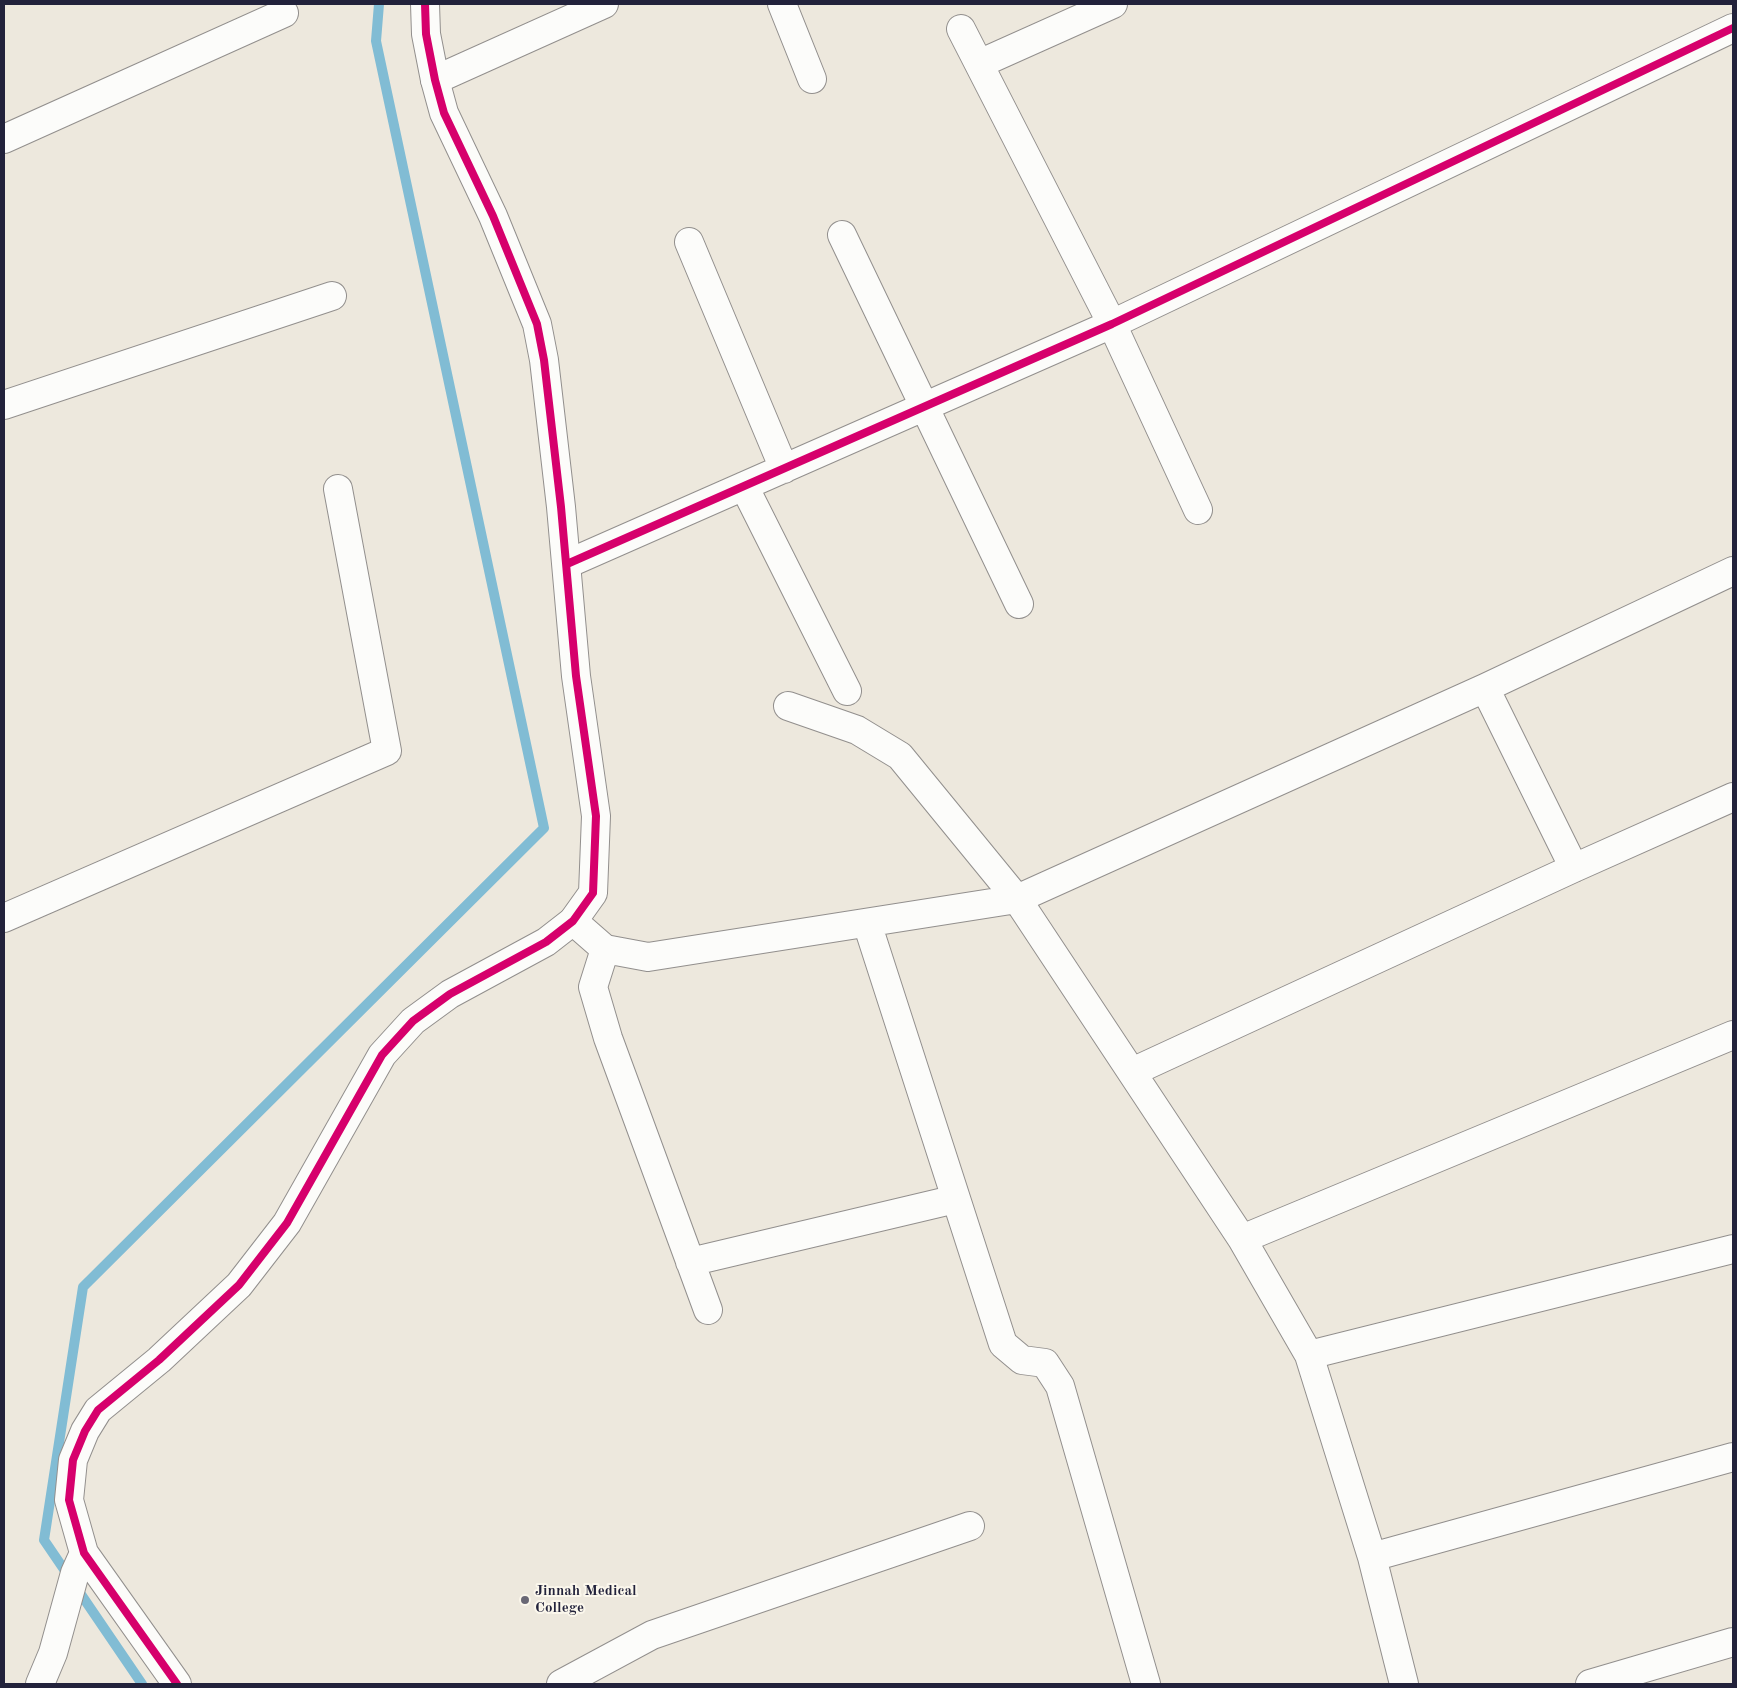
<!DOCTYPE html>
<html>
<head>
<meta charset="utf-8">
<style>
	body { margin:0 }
	#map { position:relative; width:1737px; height:1688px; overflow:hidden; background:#ede8dd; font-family:"Old Standard TT",serif }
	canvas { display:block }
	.frame { position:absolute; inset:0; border:5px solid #22223b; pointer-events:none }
</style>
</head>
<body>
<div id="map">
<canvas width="1737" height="1688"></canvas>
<div class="frame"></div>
</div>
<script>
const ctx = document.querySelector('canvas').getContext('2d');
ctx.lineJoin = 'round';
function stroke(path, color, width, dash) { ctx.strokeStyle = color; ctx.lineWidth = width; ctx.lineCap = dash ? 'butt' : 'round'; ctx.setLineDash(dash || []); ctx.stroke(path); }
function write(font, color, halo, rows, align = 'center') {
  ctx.font = font + ' "Old Standard TT",serif'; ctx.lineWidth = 4; ctx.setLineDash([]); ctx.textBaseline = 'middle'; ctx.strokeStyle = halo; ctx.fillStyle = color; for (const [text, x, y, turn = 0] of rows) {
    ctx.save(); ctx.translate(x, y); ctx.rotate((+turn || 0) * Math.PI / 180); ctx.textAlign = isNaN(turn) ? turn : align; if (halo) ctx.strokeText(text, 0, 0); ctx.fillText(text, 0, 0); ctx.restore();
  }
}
stroke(new Path2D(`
	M142,1684L44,1540L83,1287L544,828L376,41L379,4`), '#81bcd4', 10);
const street = new Path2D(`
	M782,4L812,79
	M961,29L1112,324L1198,510
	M979,64L1113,4
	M435,80L604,4
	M4,139L284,13
	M842,235L1019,604
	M689,242L784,469
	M4,405L332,296
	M744,486L847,691
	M567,564L1112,324L1733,28
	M1485,688L1574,868
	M788,706L857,730L900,756L1017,899L1242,1239L1309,1355L1372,1557L1404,1684
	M4,918L387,751L338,489
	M573,921L605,949L648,957L1017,899L1485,688L1733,571
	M867,923L1003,1344L1022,1360L1045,1363L1060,1386L1146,1684
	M605,949L593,987L608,1038L708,1310
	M1132,1072L1574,868L1733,797
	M1242,1239L1733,1035
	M690,1262L956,1199
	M1309,1355L1733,1249
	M1372,1557L1733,1457
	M561,1684L652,1635L970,1526
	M1590,1684L1733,1642`);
const secondary = new Path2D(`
	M40,1684L53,1653L75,1573L84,1553
	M177,1684L84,1553L69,1500L73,1460L85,1431L98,1410L159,1360L239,1285L287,1223L382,1055L413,1021L450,994L546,942L573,921L593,893L596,816L576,676L561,507L544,360L537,324L493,216L444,113L435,80L426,34L425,4`);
stroke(street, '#928f8d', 30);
stroke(secondary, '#928f8d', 30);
stroke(street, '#fcfcfa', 28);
stroke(secondary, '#fcfcfa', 28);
stroke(new Path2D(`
	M567,564L1112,324L1733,28
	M177,1684L84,1553L69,1500L73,1460L85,1431L98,1410L159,1360L239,1285L287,1223L382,1055L413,1021L450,994L546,942L573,921L593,893L596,816L576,676L561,507L544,360L537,324L493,216L444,113L435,80L426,34L425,4`), '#d6006c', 8);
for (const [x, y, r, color] of [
	[525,1600,5,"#696774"]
]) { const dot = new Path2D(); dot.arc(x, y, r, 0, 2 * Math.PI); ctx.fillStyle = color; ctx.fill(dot); stroke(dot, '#fbf7ec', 2); }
write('bold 15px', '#22223b', '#fbf7ec', [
	["Jinnah Medical",535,1591],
	["College",535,1608]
], 'left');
</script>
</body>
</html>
